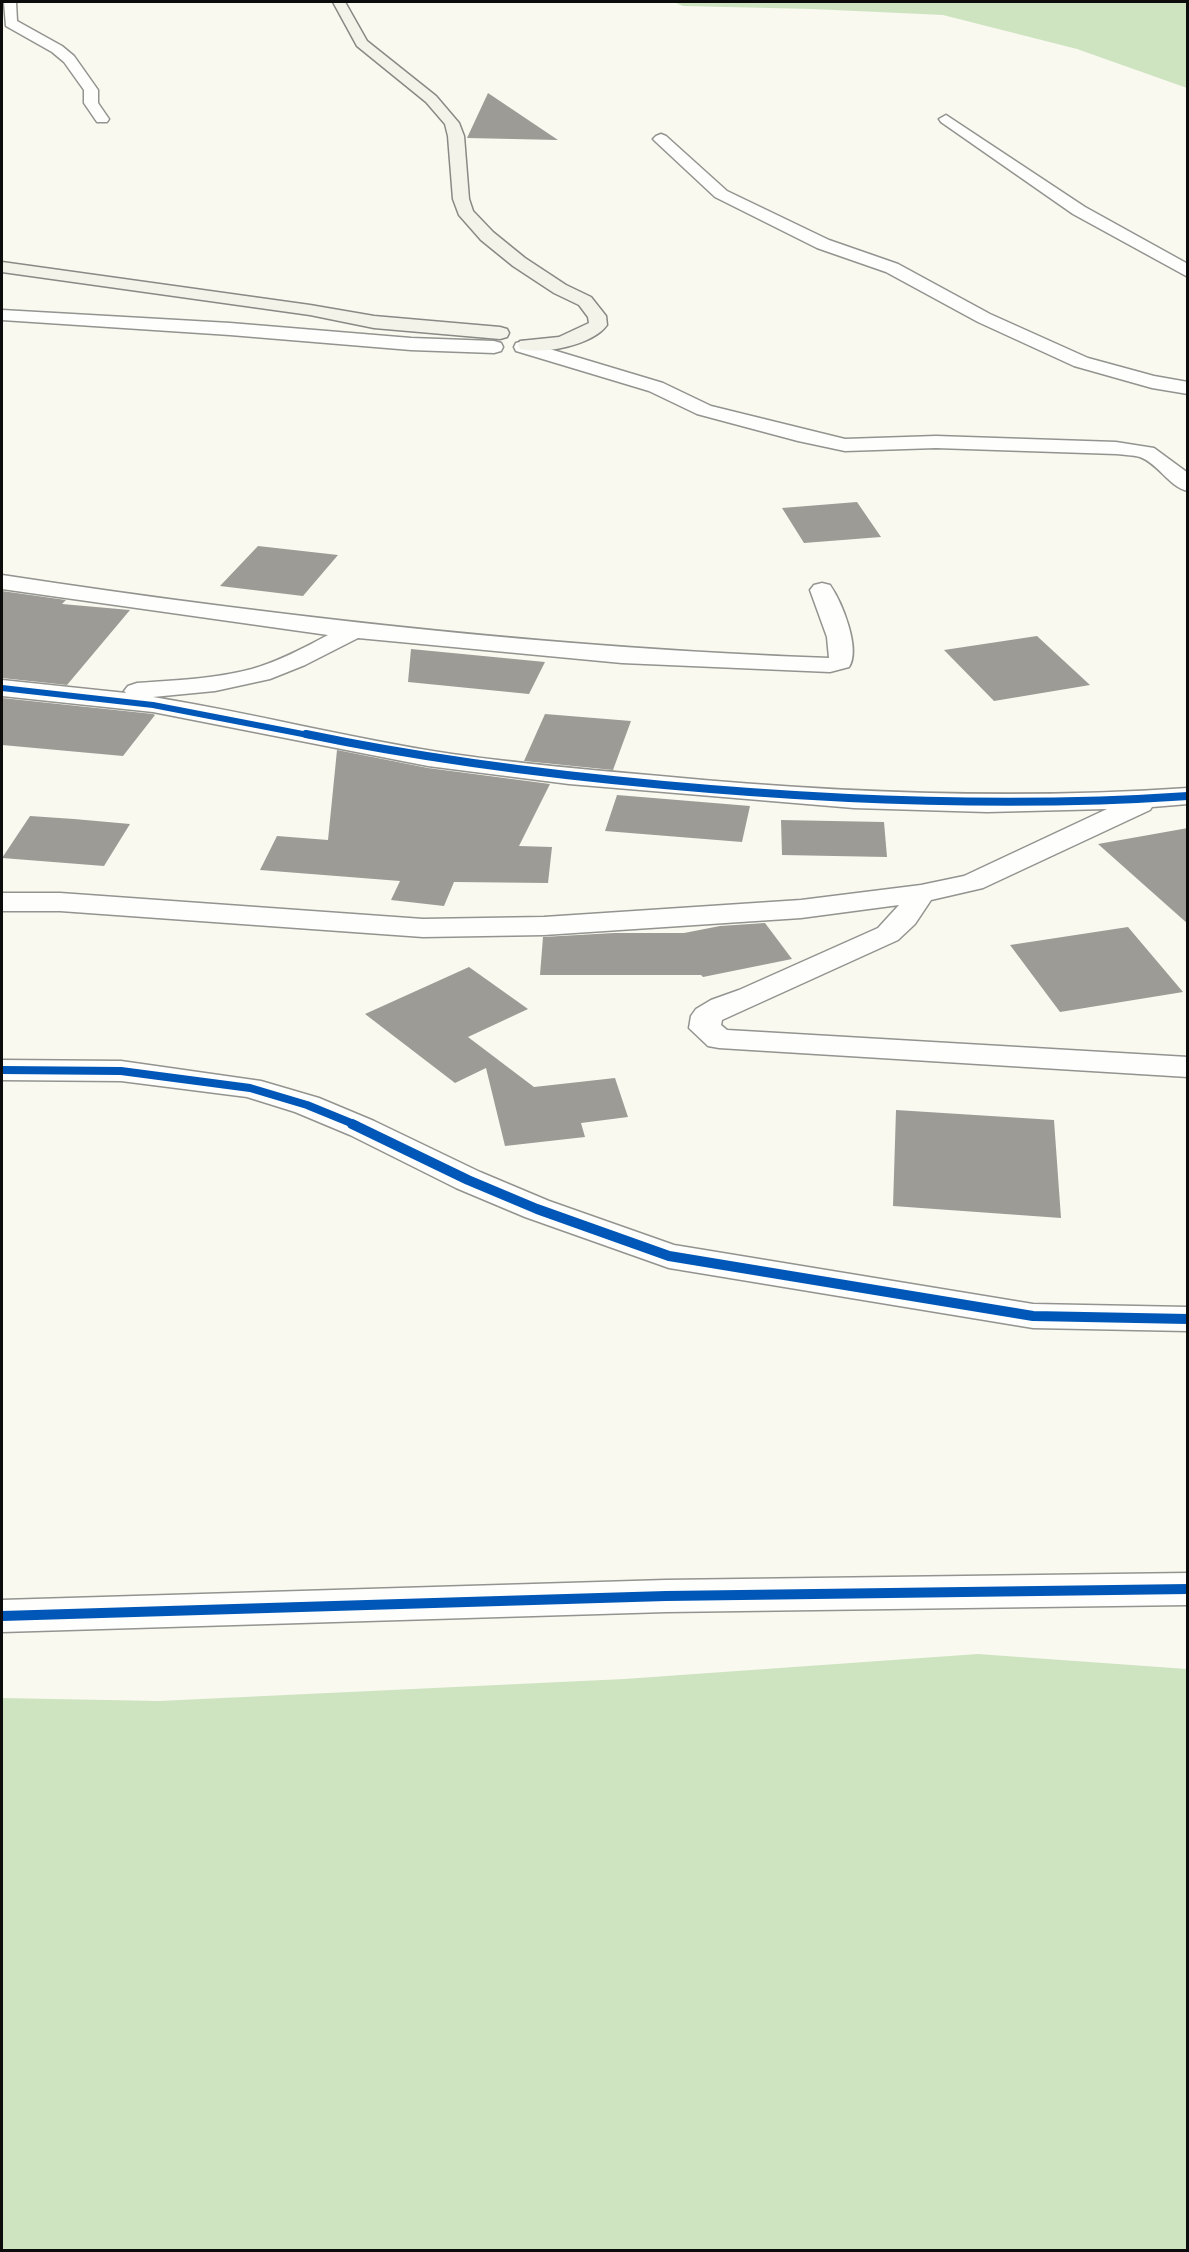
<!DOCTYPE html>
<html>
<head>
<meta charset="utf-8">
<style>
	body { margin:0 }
	#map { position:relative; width:1189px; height:2252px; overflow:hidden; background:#f9f9f0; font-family:"Libre Baskerville",serif }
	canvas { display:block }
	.frame { position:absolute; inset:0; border:3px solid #0c0c0c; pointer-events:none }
</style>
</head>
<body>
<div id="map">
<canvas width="1189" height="2252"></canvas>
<div class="frame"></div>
</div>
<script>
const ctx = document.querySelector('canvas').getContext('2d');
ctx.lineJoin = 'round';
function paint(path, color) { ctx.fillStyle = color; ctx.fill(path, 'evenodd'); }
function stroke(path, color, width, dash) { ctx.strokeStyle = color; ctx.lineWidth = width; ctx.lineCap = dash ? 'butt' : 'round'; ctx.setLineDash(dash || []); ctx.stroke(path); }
paint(new Path2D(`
	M674,2H1187V88L1077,49L943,15L812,9L683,6Z
	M978,1654L1187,1669V2250H2V1698L159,1701L624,1679Z`), '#cee4c1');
paint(new Path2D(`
	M488,93L558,140L467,138Z
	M857,502L881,537L804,543L782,508Z
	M258,546L338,555L303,596L220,586Z
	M2,591L66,600L62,604L130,610L67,685L2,678Z
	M1037,636L1090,685L994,701L944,650Z
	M411,649L545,662L529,694L408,682Z
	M2,698L153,714L155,715L123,756L2,745Z
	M545,714L631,721L613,770L524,761Z
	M337,750L428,768L550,784L519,846L552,847L548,883L454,882L444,906L391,900L400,881L260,870L277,836L328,840Z
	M617,795L750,806L742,842L605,831Z
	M30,816L74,819L130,824L104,866L2,858Z
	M781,820L884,822L887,857L782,855Z
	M1188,828V924L1098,844Z
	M765,923L792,959L703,977L701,975H540L543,937L614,933H684L720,926Z
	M1128,927L1183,992L1060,1012L1010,945Z
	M469,967L528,1009L468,1037L534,1087L615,1078L628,1117L581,1123L585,1137L505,1146L486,1068L455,1083L365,1014Z
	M896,1110L1054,1120L1061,1218L893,1206Z`), '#9c9b96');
const minor = new Path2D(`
	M4,2H16L17,21L62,46L74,56L98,90V103L109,119L107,122H97L84,103V90L64,62L52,52L6,26Z
	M946,115L1085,207L1188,264V277L1073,214L941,122L939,119Z
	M661,134L666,136L727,191L829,240L898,264L990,314L1088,358L1154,376L1188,382V394L1152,388L1074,366L978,322L886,272L817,248L715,197L656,142L653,139L656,136Z
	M2,310L230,323L411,338L494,341L501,343L503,347L501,351L494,353L411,350L230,335L2,320Z
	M523,341L663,383L711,406L845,439L936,436L1116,442L1154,448L1188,473V491C1169,487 1159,464 1140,457C1133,455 1124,455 1116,454L936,448L845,451L798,441L697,414L649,391L516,351L514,347L516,343Z
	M2,575C277,617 551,648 829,658L827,637L810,590L814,585L822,583L830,585C842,602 861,649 849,667L830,672L622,663L358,638L305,665L270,679L215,691L153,697C253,713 351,739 452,754C521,764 590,770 660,776C836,793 1011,800 1188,788V804L1152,807L1150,810L983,888L931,900L915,924L898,940L722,1020L721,1025L727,1030L1188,1057V1077L719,1048L708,1046L689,1028L691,1016L696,1009L711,1000L739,990L878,928L899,905L801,918L544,935L423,937L60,911H2V893H60L423,919L544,917L801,900L921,885L964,876L1107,809L987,812L854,808L569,784L428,766L153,712L2,696V680L126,693L124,691L128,686L137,683C175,680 215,679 252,669C279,661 304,648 328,635L2,589Z
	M2,1060L121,1061L261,1081L319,1098L374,1121L480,1172L549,1201L674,1245L1033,1304L1188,1307V1331L1033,1328L669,1268L525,1217L456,1188L350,1135L295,1112L247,1097L121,1081L2,1080Z
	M1188,1573V1605L666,1612L2,1632V1600L666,1580Z`);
const secondary = new Path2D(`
	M333,2H345L367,41L436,96L459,123L464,136L469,199L473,211L493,232L525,258L566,285L591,297L606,316L607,325C593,345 543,355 520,349L518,345L520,341L559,337L589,323L588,317L579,305L554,293L513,266L481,240L459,215L453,199L448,136L445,124L426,102L357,46Z
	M2,262L310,305L374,316L500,327L507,329L509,333L507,337L500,339L374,328L310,315L2,272Z`);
stroke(minor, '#93938f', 3);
stroke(secondary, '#898985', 3);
paint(minor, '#fefefd');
paint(secondary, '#f3f3e9');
stroke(new Path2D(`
	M2,688L153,705L313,736`), '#0057b8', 6);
stroke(new Path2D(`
	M306,734C425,759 543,774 664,785C839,801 1013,808 1188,796
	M2,1070L121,1071L250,1088L307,1105L356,1125`), '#0057b8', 8);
stroke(new Path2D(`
	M352,1124L468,1180L537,1209L669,1256L1033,1316L1188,1319
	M2,1616L666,1596L1188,1589`), '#0057b8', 10);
</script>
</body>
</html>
